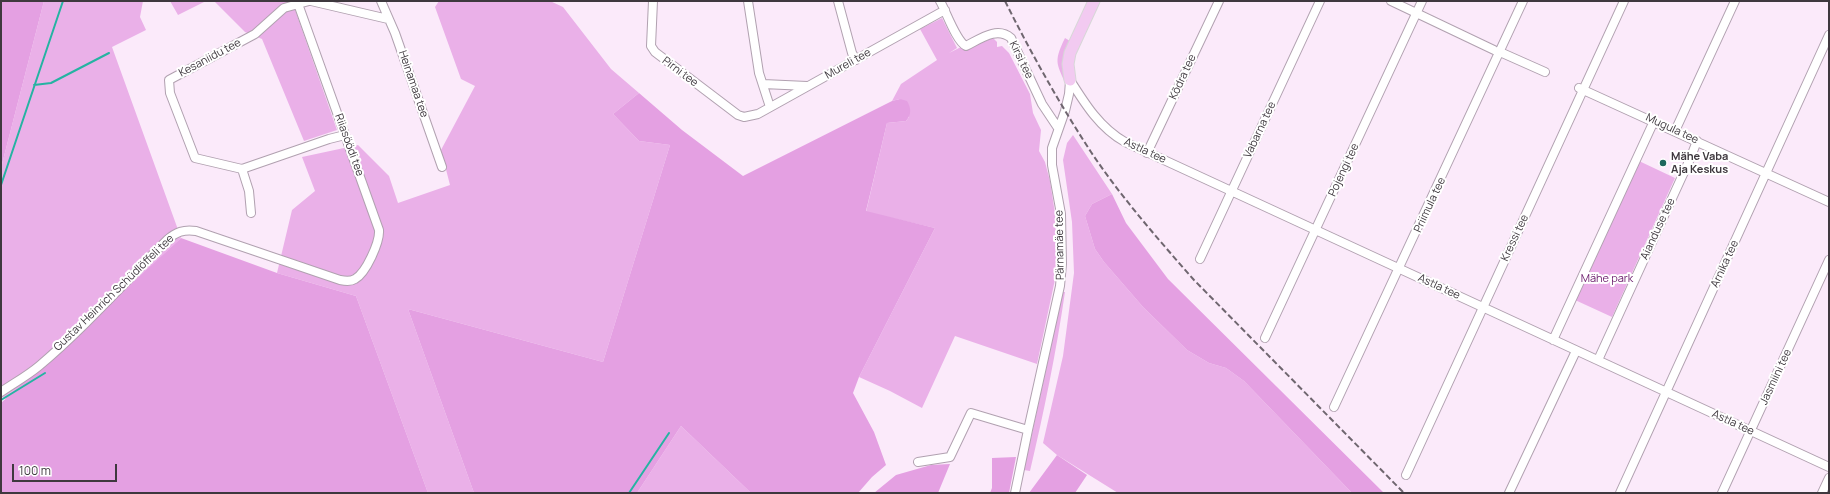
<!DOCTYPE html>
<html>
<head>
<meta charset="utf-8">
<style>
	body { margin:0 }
	#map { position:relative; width:1830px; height:494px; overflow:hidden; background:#fbeafa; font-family:Manrope,sans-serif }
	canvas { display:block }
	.frame { position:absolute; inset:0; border:2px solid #3e383e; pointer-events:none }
	.scale { position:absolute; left:12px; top:464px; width:105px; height:18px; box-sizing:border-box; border:2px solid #3e383e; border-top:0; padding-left:5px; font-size:12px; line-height:14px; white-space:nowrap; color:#3e383e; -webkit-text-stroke:3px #fff; paint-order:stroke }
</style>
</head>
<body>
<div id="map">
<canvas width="1830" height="494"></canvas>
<div class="frame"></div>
<div class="scale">100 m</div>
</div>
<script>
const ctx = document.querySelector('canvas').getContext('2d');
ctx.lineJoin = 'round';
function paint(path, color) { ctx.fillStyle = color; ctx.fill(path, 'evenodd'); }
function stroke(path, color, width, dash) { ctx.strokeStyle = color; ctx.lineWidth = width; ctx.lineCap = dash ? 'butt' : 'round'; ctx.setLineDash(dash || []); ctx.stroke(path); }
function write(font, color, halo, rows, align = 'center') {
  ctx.font = font + ' Manrope,sans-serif'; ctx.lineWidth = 4; ctx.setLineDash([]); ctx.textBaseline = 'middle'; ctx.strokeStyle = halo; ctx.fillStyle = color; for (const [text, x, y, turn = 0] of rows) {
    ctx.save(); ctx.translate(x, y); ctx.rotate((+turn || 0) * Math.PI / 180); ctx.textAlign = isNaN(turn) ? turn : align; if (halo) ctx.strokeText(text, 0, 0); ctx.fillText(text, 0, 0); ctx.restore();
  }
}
paint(new Path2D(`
	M44,1H143L140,17L146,30L112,47L181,238L7,399L1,397V168Z
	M170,1H206L178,15Z
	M214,1H292L337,130L304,141L262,39L245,32Z
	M439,1H550L563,7L611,69L639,93L613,114L639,141L670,145L603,362L408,309L474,493H428L356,296L277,273L292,210L315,191L302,157L358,145L389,176L398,203L450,185L441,150L475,86L461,79L435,7Z
	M942,18L957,48L949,53L961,47H971L993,38L997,42V47L1002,46L1009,53L1030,94L1033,113L1041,130L1039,151L1045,162L1050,181L1056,220L1057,270L1037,364L955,336L922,408L890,391L859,377L935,228L866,212L887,123L906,121L909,117L900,99L892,101L901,84L937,60L920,29Z
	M1065,38L1070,41L1067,88C1058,64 1052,64 1065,38Z
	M1073,135L1112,194L1092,204L1085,216L1095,249L1104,262L1143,307L1187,350L1209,363L1226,368L1244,381L1352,493H1118L1057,455L1043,443L1063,356L1074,273L1072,222L1063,160L1067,143Z
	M1639,161L1675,178L1612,317L1575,300Z
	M1063,292H1065C1056,353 1044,412 1030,471L1024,470Z
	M681,426L751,493H637Z`), '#eab0e8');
paint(new Path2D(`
	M1,1H44L1,168Z
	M639,93L682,130L743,176L892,101L900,99L907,101C911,108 912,114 906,121L887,123L866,211L935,228L859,377L853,393L874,432L886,465L872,477L858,493H751L681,426L637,493H474L408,309L603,362L670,145L639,141L613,114Z
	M1112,194L1126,223L1168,279L1384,493H1352L1244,381L1226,368L1209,363L1187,350L1143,307L1104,262L1095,249L1085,216L1092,204Z
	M181,238L277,273L356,296L428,493H1V403Z
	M1057,455L1087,475L1075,493H1029Z
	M1016,457L1009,493H990L992,488V458Z
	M950,464L938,493H874L896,475L931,465Z`), '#e4a0e2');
stroke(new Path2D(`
	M34,85L51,83L109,53
	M1,185L63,1
	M1,400L45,373
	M629,493L669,433`), '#25b3a2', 2);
const minor = new Path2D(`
	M309,1L284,8L255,34L169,80L170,93L195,158L242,169L329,139L345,135
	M311,1L388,19
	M381,1L395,33L442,167
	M653,1L651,46L655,52L738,115L744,117L758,114L945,10
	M748,1L759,73L770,107
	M838,1L852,53L856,60
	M940,1C946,11 956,41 966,46C980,39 997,26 1011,38L1042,104L1058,128
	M1391,1L1494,50
	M1500,52L1545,72
	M1070,80C1085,104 1100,128 1125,142L1829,467
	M763,84L807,86
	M1579,88L1829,202
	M1675,131L1735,1
	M1147,153L1219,1
	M242,169L249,191L251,213
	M1200,259L1320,1
	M1265,338L1422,1
	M1553,340L1654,121
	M1598,360L1690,159L1697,141
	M1,392C14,383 27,376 39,366C85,327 125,282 167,240C176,232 184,229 196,231L340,280C345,281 350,282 355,279C366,273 380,242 379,230L297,1
	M1334,407L1523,1
	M918,462L950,457L971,413L1028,430
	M1406,475L1624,1
	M1015,493L1028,430L1060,286L1062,264L1061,214L1052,165V148L1065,111L1069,94L1070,81
	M1509,493L1576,351
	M1620,493L1829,35
	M1722,493L1829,260
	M1822,493L1829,478`);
const major = new Path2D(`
	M1070,80L1068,64L1070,53L1094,1`);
stroke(minor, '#b1a1b0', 10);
stroke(major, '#d8d7d8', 13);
stroke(minor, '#fff', 8);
stroke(major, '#f2caf1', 11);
stroke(new Path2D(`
	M1005,1C1031,53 1059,103 1091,152C1121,197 1158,239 1194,280L1404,493`), '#6f666f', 2, [6, 3]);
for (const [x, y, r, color] of [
	[1663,163,4,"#1d665c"]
]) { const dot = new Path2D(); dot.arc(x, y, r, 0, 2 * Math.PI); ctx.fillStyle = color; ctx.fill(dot); stroke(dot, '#fff', 1.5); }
write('11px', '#3e383e', '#fff', [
	["Kesaniidu tee",210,58,-28],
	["Kirsi tee",1021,60,64],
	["Mureli tee",848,64,-29],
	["Pirni tee",680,72,37],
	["Kõdra tee",1183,77,-65],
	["Heinamaa tee",413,84,71],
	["Mugula tee",1672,129,25],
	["Vabarna tee",1260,130,-65],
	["Riiasöödi tee",349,145,70],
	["Astla tee",1145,151,25],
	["Pojengi tee",1344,170,-65],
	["Priimula tee",1430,205,-65],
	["Aianduse tee",1658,229,-65],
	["Kressi tee",1515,238,-65],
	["Pärnamäe tee",1060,245,-91],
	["Arnika tee",1725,264,-65],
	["Astla tee",1439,287,25],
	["Gustav Heinrich Schüdlöffeli tee",114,293,-44],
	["Jasmiini tee",1776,377,-65],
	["Astla tee",1733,423,25]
]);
write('bold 11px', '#3e383e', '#fff', [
	["Mähe Vaba",1671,157],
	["Aja Keskus",1671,170]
], 'left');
write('11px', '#6e206f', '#fff', [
	["Mähe park",1607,279]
]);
</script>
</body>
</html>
